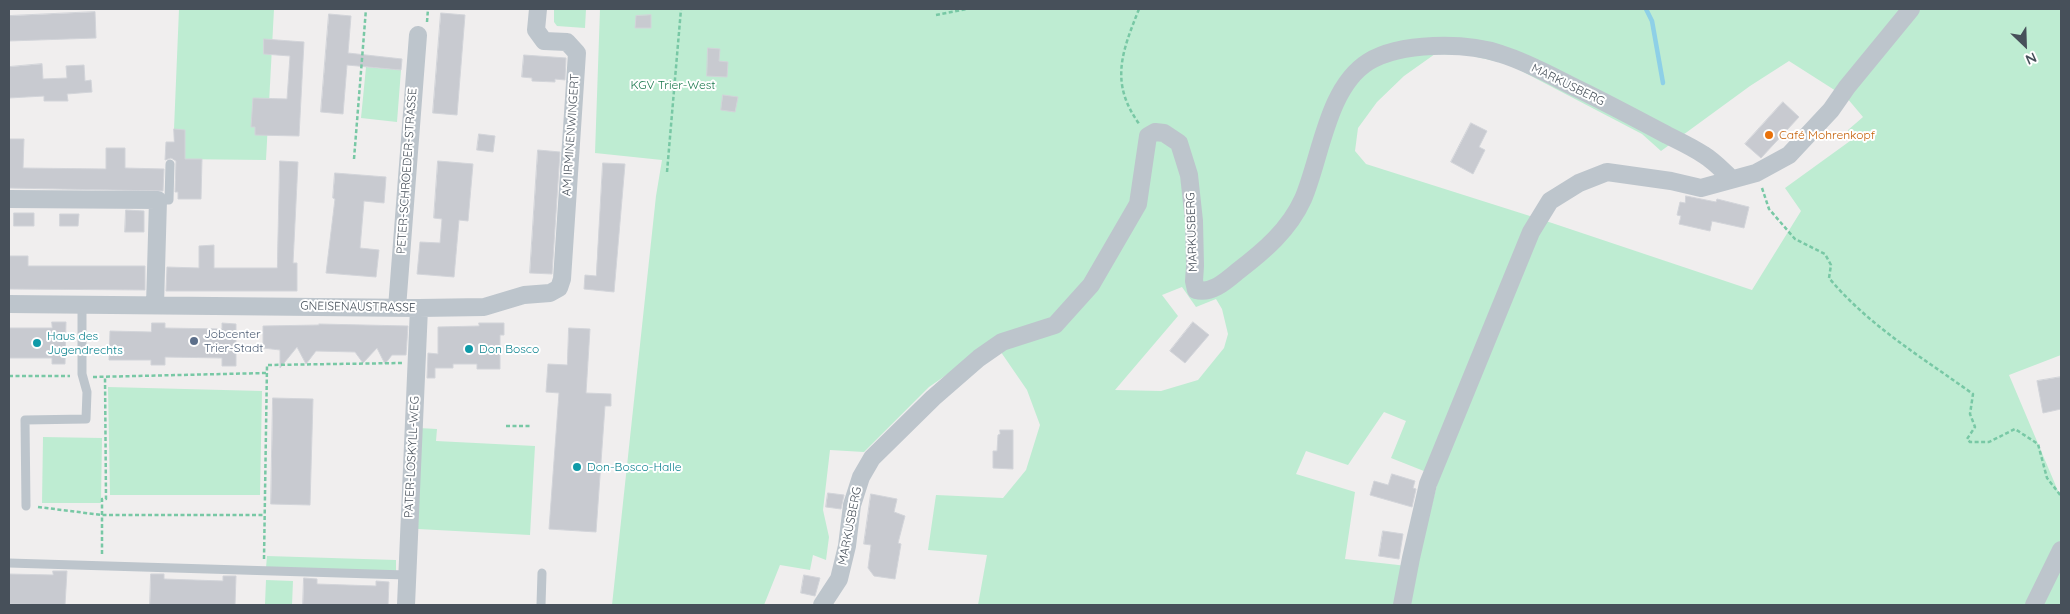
<!DOCTYPE html>
<html>
<head>
<meta charset="utf-8">
<style>
	body { margin:0 }
	#map { position:relative; width:2070px; height:614px; overflow:hidden; background:#f0eeee; font-family:Quicksand,sans-serif }
	canvas { display:block }
	.frame { position:absolute; inset:0; border:10px solid #47505a; pointer-events:none }
	.north { position:absolute; left:2000px; top:20px; width:50px; height:50px; -webkit-text-stroke:4px #fff; paint-order:stroke; rotate:156deg; font-size:14px; font-weight:700; line-height:20px; text-align:center; color:#47505a }
	.north::after { content:''; display:block; margin:auto; width:18px; height:22px; background:#47505a; clip-path:polygon(50% 0,100% 100%,50% 72%,0 100%) }
</style>
</head>
<body>
<div id="map">
<canvas width="2070" height="614"></canvas>
<div class="frame"></div>
<div class="north">N</div>
</div>
<script>
const ctx = document.querySelector('canvas').getContext('2d');
ctx.lineJoin = 'round';
function paint(path, color) { ctx.fillStyle = color; ctx.fill(path, 'evenodd'); }
function stroke(path, color, width, dash) { ctx.strokeStyle = color; ctx.lineWidth = width; ctx.lineCap = dash ? 'butt' : 'round'; ctx.setLineDash(dash || []); ctx.stroke(path); }
function write(font, color, halo, rows, align = 'center') {
  ctx.font = font + ' Quicksand,sans-serif'; ctx.lineWidth = 4; ctx.setLineDash([]); ctx.textBaseline = 'middle'; ctx.strokeStyle = halo; ctx.fillStyle = color; for (const [text, x, y, turn = 0] of rows) {
    ctx.save(); ctx.translate(x, y); ctx.rotate((+turn || 0) * Math.PI / 180); ctx.textAlign = isNaN(turn) ? turn : align; if (halo) ctx.strokeText(text, 0, 0); ctx.fillText(text, 0, 0); ctx.restore();
  }
}
paint(new Path2D(`
	M179,9H274L266,160L174,159V129Z
	M554,9H586L585,28L557,26L554,22Z
	M600,9H2061V355L2009,375L2061,498V605H978L987,555L928,550L936,495L1003,498L1026,470L1040,425L1027,390L994,342L929,387L864,452L830,450L823,510L829,537L826,560L813,555L810,570L780,565L764,605H612L656,196L662,160L595,153ZM1435,54L1468,55L1508,64L1642,134L1661,151L1750,86L1789,61L1847,98L1863,117L1848,130L1850,141L1785,188L1801,211L1752,290L1552,223L1366,164L1355,151L1358,128L1377,102L1404,76ZM1182,287L1196,307L1216,299L1222,309L1228,334L1224,348L1198,380L1161,391L1115,390L1178,316L1162,295ZM1384,412L1406,421L1391,458L1439,477L1416,567L1345,559L1355,492L1296,474L1306,451L1348,465Z
	M366,67L401,70L397,122L361,118Z
	M108,387L262,391L260,495H110Z
	M419,428L437,429L436,441L535,446L530,535L418,529Z
	M43,437L102,438L101,503H42Z
	M267,556L396,560V572L266,568Z
	M266,580L293,581L292,605L265,604Z`), '#beecd2');
stroke(new Path2D(`
	M1646,9L1652,21L1663,83`), '#8ed0e7', 4.5);
const building = new Path2D(`
	M95,12L96,38L9,41V16Z
	M441,13L465,15L457,115L433,113Z
	M329,14L351,16L348,53L402,59L401,70L347,65L343,114L321,112Z
	M651,15V28H635L636,16Z
	M264,39L304,42L299,136L255,135V127H251L253,98L287,99L290,56L264,54Z
	M708,48L720,49L719,61L728,62L727,77L707,76Z
	M524,55L566,58L565,80L555,79V82L532,81V78L522,77Z
	M42,64L43,79L67,78L66,66L84,65L85,81L91,80L92,92L67,94L68,101H44V96L9,98V67Z
	M723,95L738,97L735,112L721,110Z
	M1783,102L1799,117L1761,158L1745,144Z
	M1471,123L1487,131L1479,147L1485,150L1473,174L1451,162Z
	M174,129L185,130V159H202L201,199H178V192H175L176,161L171,158L165,160L166,142H174Z
	M479,134L495,136L493,152L477,150Z
	M9,139H24L23,168L106,169V148H125V168L164,169L163,191L9,188Z
	M538,150L560,152L552,274L530,273Z
	M280,161L298,162L293,263H297V291H166L167,267L199,268V246L214,245V268H277Z
	M438,161L473,164L468,221L459,220L454,277L417,274L420,242L440,243L442,219L434,218Z
	M603,163L625,164L614,292L584,289L585,275L596,276Z
	M335,173L386,177L384,203L364,201L360,248L379,250L376,277L326,273L335,199L333,198Z
	M1686,196L1716,202L1717,199L1749,207L1744,228L1712,221L1710,231L1679,224L1681,216L1677,215L1680,202L1685,203Z
	M126,210L144,211V232H125Z
	M14,213H34V226H14Z
	M60,214H79L78,226H60Z
	M9,256H28V266H145V290L9,289Z
	M52,322H66L65,364H52V358H9V328H52Z
	M1193,322L1209,335L1185,363L1170,351Z
	M152,323H165V328L222,329V323L236,324V366H222V358L165,357V365H151V360H109L110,331L151,332Z
	M479,323H504V335H500V369H477V364H453V368H435V378H427L428,353L438,354V327L479,326Z
	M319,324L408,326L406,355H392L385,364L377,348L363,363L355,352L316,351L306,364L297,347L280,368V350L263,348V326L319,325Z
	M569,328L590,329L586,393L611,394V406H605L596,532L549,529L559,393L546,392L548,364L567,365Z
	M2061,377V409L2043,413L2037,381Z
	M273,398L313,399L310,505L271,504Z
	M1000,430H1013V469L993,468V451H997L998,435L1000,434Z
	M1392,474L1415,481L1413,488L1416,489L1412,507L1370,495L1374,481L1388,485Z
	M828,493L844,495L841,509L826,507Z
	M871,494L897,499L894,512L905,516L898,543L901,544L895,579L874,576L868,568L871,545L864,544Z
	M1383,531L1403,534L1399,559L1379,556Z
	M53,571H67L65,605L9,604V574L53,575Z
	M151,574H164V579L223,581V576H236L235,605H150Z
	M804,575L820,578L815,596L801,593Z
	M304,578L317,579V584L376,586V581L389,582L388,605H303Z`);
paint(building, '#c8cad0');
stroke(building, '#d2d4d9', 1);
stroke(new Path2D(`
	M1139,9C1122,52 1109,83 1140,125
	M936,15L967,9
	M427,22L428,9
	M354,159L366,9
	M667,172L681,9
	M1762,188L1769,209L1795,239L1825,254L1831,265L1829,278C1869,326 1923,358 1973,394L1970,414L1975,427L1967,439L1970,442H1989L2015,429L2038,444L2047,478L2061,496
	M9,376H70
	M93,377L267,373
	M506,426H530
	M38,507L102,515H265
	M102,554V499H106L105,377
	M264,559L267,365L402,363`), '#78c8a5', 2.5, [4, 2.5]);
stroke(new Path2D(`
	M158,200H169L170,164
	M26,506L25,420L86,419L87,392L82,374V305
	M9,563L406,575
	M541,605L542,573`), '#bdc5cc', 9);
stroke(new Path2D(`
	M9,199L158,200L155,305
	M9,304L419,308L484,307L524,295L550,293L559,288L562,279L577,53L567,42L544,41L536,30L538,9
	M397,308L418,35
	M406,605L419,308
	M822,605L839,579L847,546L852,505L861,477L872,458L933,398L979,358L1002,342L1055,325L1091,285L1138,204L1148,136L1155,132L1164,133L1179,143L1189,175L1194,221L1195,266L1194,281L1196,290C1212,294 1226,281 1238,271C1264,251 1289,230 1303,199C1321,157 1327,88 1368,62C1400,42 1466,42 1501,54C1527,62 1552,76 1576,88C1607,103 1637,119 1667,135C1679,141 1692,147 1704,155C1714,161 1723,171 1732,179
	M1402,605L1411,558L1428,484L1531,232L1550,201L1579,183L1607,172L1671,181L1701,188L1756,173L1789,155L1831,110L1847,87L1911,9
	M2034,605L2061,550`), '#bdc5cc', 18);
for (const [x, y, r, color] of [
	[1769,135,5,"#e8710a"],
	[194,341,5,"#5c6f8a"],
	[37,343,5,"#0f9aa8"],
	[469,349,5,"#0f9aa8"],
	[577,467,5,"#0f9aa8"]
]) { const dot = new Path2D(); dot.arc(x, y, r, 0, 2 * Math.PI); ctx.fillStyle = color; ctx.fill(dot); stroke(dot, '#fff', 2); }
write('12px', '#1c784e', '#fff', [
	["KGV Trier-West",673,85]
]);
write('12px', '#47505a', '#fff', [
	["MARKUSBERG",1568,85,26],
	["AM IRMINENWINGERT",571,135,-86],
	["PETER-SCHROEDER-STRASSE",407,171,-86],
	["MARKUSBERG",1192,232,-92],
	["GNEISENAUSTRASSE",358,307,1],
	["PATER-LOSKYLL-WEG",412,457,-87],
	["MARKUSBERG",850,526,-79]
]);
write('12px', '#c56008', '#fff', [
	["Café Mohrenkopf",1779,135]
], 'left');
write('12px', '#4e5e75', '#fff', [
	["Jobcenter",204,334],
	["Trier-Stadt",204,348]
], 'left');
write('12px', '#0d838f', '#fff', [
	["Haus des",47,336],
	["Jugendrechts",47,350],
	["Don Bosco",479,349],
	["Don-Bosco-Halle",587,467]
], 'left');
</script>
</body>
</html>
